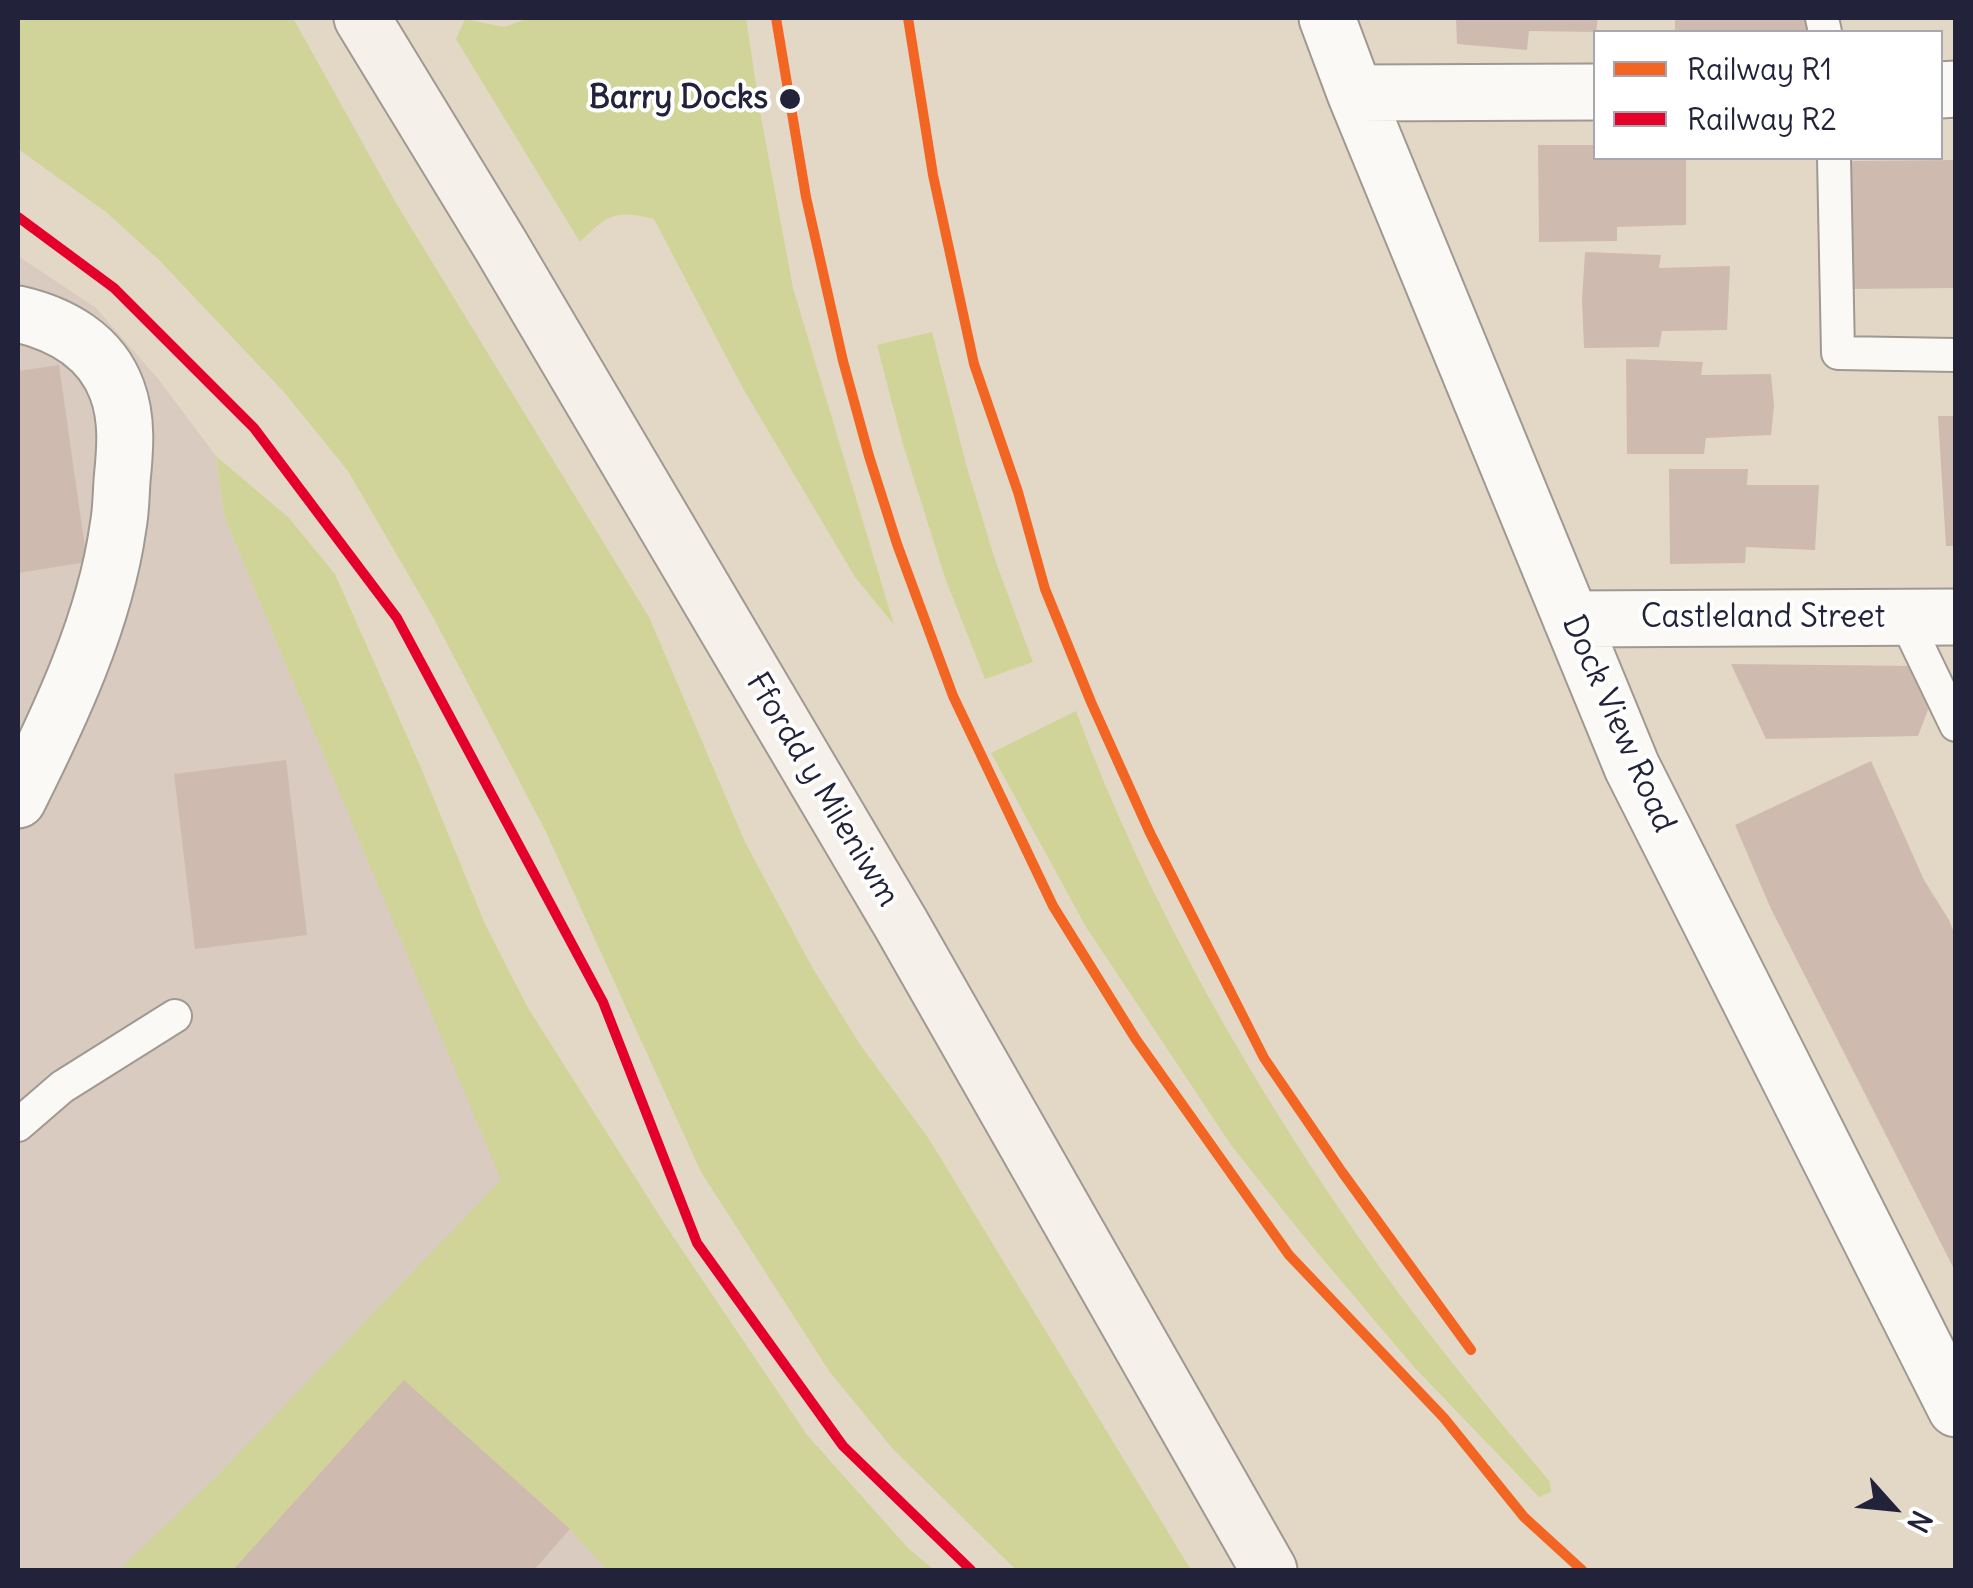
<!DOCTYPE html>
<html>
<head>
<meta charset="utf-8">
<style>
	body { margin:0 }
	#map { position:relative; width:1973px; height:1588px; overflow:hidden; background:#e3d8c6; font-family:Delius,sans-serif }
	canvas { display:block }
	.frame { position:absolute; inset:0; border:20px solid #22223b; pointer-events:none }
	.legend { position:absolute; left:1593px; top:30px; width:350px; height:130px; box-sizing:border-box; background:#fff; border:2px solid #a7a7b1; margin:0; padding:12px 18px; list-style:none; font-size:30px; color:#22223b }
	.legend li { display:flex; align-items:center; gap:20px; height:50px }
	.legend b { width:50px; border:2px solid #a7a7b1 }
	.north { position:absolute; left:1843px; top:1458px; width:100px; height:100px; -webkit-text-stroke:8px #fff; paint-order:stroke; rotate:117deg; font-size:28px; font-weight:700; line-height:40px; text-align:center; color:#22223b }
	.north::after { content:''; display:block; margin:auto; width:35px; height:45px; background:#22223b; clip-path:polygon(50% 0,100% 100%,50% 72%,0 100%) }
</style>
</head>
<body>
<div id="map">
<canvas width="1973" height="1588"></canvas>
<div class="frame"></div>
<ul class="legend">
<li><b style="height:12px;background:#f26522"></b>Railway R1</li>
<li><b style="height:12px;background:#e4002b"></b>Railway R2</li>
</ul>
<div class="north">N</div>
</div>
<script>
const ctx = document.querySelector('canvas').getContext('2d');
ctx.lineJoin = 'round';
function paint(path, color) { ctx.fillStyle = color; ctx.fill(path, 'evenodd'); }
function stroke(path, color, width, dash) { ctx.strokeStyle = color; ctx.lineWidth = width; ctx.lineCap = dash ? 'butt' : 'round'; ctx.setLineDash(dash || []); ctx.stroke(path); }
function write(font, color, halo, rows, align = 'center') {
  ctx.font = font + ' Delius,sans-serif'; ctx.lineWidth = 8; ctx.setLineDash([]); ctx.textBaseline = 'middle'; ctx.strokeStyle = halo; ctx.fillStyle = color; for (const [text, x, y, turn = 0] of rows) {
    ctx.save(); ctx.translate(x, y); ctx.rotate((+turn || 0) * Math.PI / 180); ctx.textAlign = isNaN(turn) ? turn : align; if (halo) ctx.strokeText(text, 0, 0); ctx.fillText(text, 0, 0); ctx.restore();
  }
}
paint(new Path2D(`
	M18,256L96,308L159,380L216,456L224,516L502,1180L629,1570H18Z`), '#d9cbc0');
paint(new Path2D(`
	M18,18H293L396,203L649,617L745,842L812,967L859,1043L929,1139L1191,1570H1016L892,1448L829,1371L701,1172L546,832L433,617L348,471L284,392L160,261L106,212L18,149Z
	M529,18H746L761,117L793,288L894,625L855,577L741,385L654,219C615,209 607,215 580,242L456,39L465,19L504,27Z
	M932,332L966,464L995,560L1033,662L985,679L945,578L902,441L877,345Z
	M216,456L289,518L335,574L422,770L485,924L528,1008L666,1226L807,1435L908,1548L934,1570H607L569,1529L404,1381L233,1570H119L218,1475L501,1180L224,516Z
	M1076,711C1149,908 1255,1090 1376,1262C1430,1338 1490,1410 1550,1482L1551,1492L1539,1497L1414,1367L1310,1244L1231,1145L1086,927L991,753Z`), '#d0d498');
paint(new Path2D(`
	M1456,18H1598L1596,32L1529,31L1527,50L1457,44Z
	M1675,18H1806V32H1675Z
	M1538,145H1596V158L1686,159V225L1617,227V241L1539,242Z
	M1956,160V288L1849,289L1844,161Z
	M1585,252L1661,255L1659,268L1730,266L1727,330L1662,331L1659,347L1584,348L1582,300Z
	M1626,359L1703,362L1701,375L1771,374L1774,406L1771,435L1706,438L1704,454H1627Z
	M59,365L87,562L18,573V371Z
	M1938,416H1956V546H1946Z
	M1669,469H1748L1747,485H1819L1815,550L1746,547L1745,563L1670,564Z
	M1731,664L1917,666L1926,694L1928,710L1918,736L1766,739Z
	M286,760L307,935L195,949L174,774Z
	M1871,761L1924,880L1949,920L1956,938V1273L1771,909L1735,825Z
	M404,1380L570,1529L534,1570H233Z`), '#cfbaaf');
const lane = new Path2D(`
	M1822,18L1825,32
	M1834,158L1838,353L1956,355
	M1904,617L1956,725
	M18,1125L62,1087L175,1016`);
const street = new Path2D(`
	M1327,18L1355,93L1632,767L1956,1409
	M1940,90L1956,89
	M1355,93L1596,92
	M18,314C61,324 101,346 117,390C128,419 125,451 122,481C121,496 121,512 118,527C105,621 60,716 18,800
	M1571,619L1956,617`);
const secondary = new Path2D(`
	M362,18L501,246L901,924L1269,1570`);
stroke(lane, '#9f9992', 36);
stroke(street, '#9f9992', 59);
stroke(secondary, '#9f9992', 59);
stroke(lane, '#fbf9f6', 32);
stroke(street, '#fbf9f6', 55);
stroke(secondary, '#f5f0e9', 55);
stroke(new Path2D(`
	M18,217L114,288L254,428L397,618L603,1002L697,1243L843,1446L971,1570`), '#b3b1b2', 8, [15, 8]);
stroke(new Path2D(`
	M776,18L806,197L843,361L869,456L897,544L953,696L1053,906L1135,1038L1289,1255L1444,1418L1524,1517L1582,1570
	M908,18L933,175L974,364L1018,492L1045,589L1091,702L1150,833L1264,1058L1342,1172L1471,1350`), '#f26522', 10);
stroke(new Path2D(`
	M18,217L114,288L254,428L397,618L603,1002L697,1243L843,1446L971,1570`), '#e4002b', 10);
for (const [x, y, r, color] of [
	[790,99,12,"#22223b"]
]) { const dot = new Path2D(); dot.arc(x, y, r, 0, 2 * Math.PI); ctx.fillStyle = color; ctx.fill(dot); stroke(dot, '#fff', 4); }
write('bold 32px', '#22223b', '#fff', [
	["Barry Docks",768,99]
], 'right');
write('32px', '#22223b', '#fff', [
	["Castleland Street",1763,618],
	["Dock View Road",1618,724,66],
	["Ffordd y Mileniwm",822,790,59]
]);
</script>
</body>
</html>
